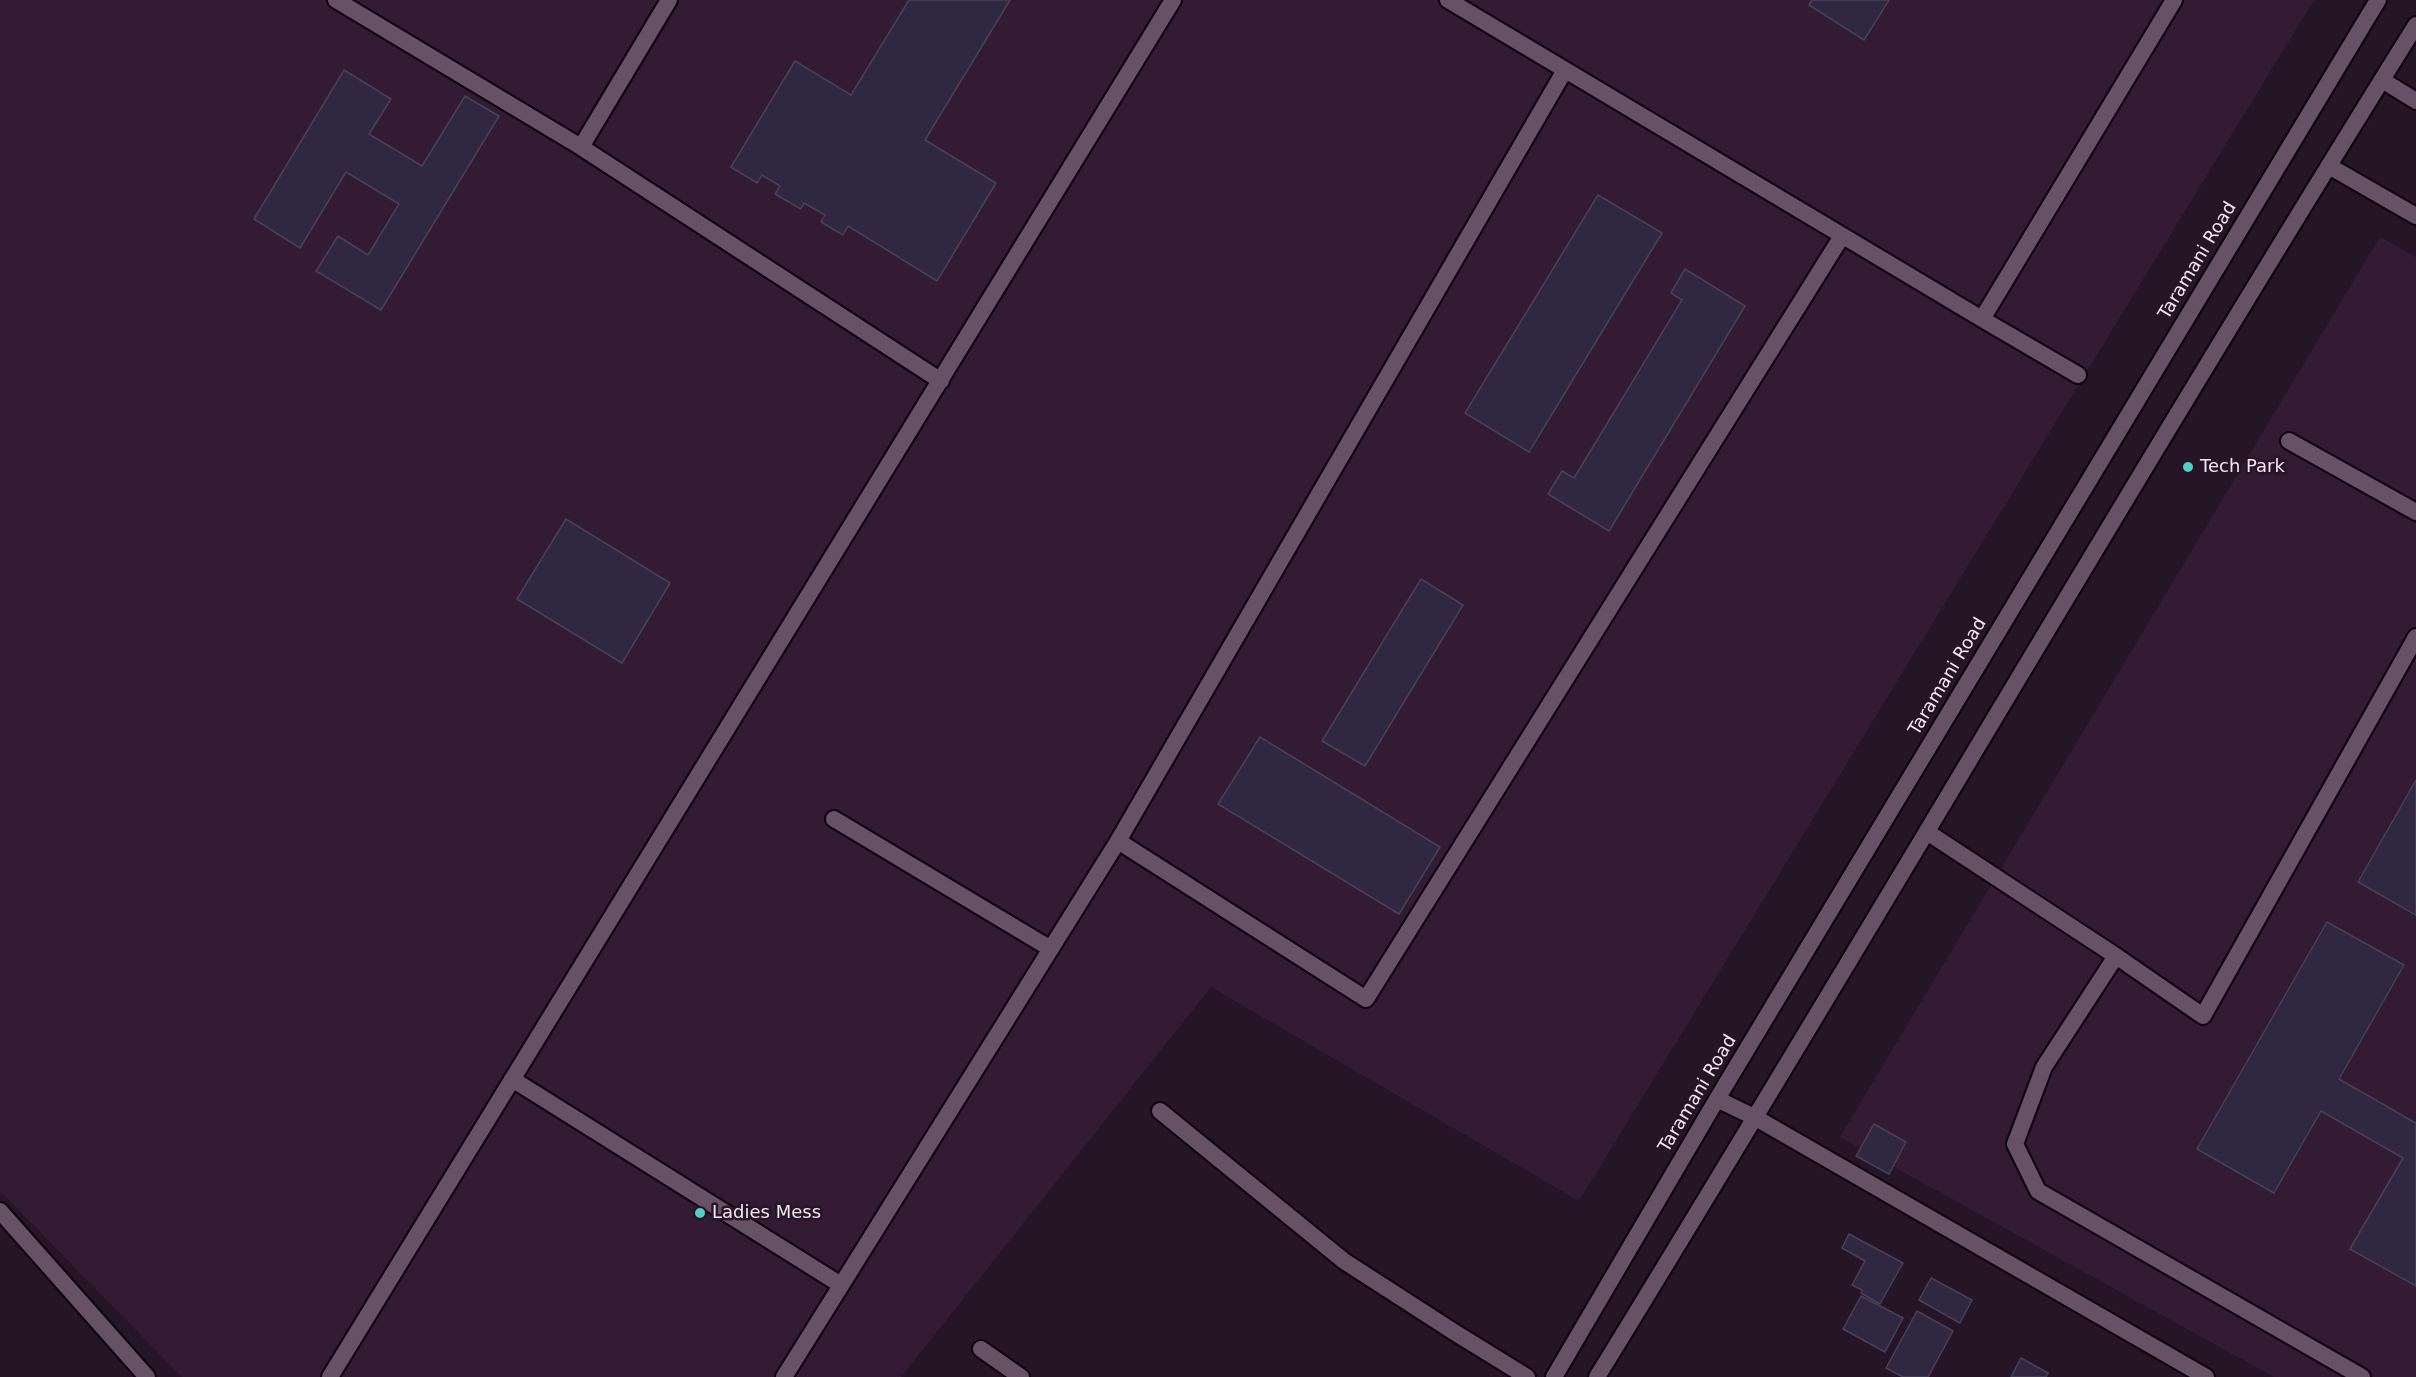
<!DOCTYPE html>
<html>
<head>
<meta charset="utf-8">
<style>
	body { margin:0 }
	canvas { display:block; background:#261427 }
</style>
</head>
<body>
<canvas width="2416" height="1377"></canvas>
<script>
const ctx = document.querySelector('canvas').getContext('2d');
ctx.lineJoin = 'round';
function paint(path, color) { ctx.fillStyle = color; ctx.fill(path, 'evenodd'); }
function stroke(path, color, width, dash) { ctx.strokeStyle = color; ctx.lineWidth = width; ctx.lineCap = dash ? 'butt' : 'round'; ctx.setLineDash(dash || []); ctx.stroke(path); }
function write(font, color, halo, rows, align = 'center') {
  ctx.font = font + ' "DejaVu Sans",sans-serif'; ctx.lineWidth = 5; ctx.setLineDash([]); ctx.textBaseline = 'middle'; ctx.strokeStyle = halo; ctx.fillStyle = color; for (const [text, x, y, turn = 0] of rows) {
    ctx.save(); ctx.translate(x, y); ctx.rotate((+turn || 0) * Math.PI / 180); ctx.textAlign = isNaN(turn) ? turn : align; if (halo) ctx.strokeText(text, 0, 0); ctx.fillText(text, 0, 0); ctx.restore();
  }
}
paint(new Path2D(`
	M0,0H2314L1579,1201L1211,987L901,1377H182L0,1191Z
	M2380,237L2416,257V1377H2274L1840,1137Z`), '#321b33');
const building = new Path2D(`
	M909,0H1010L925,140L996,183L937,281L848,226L843,235L821,222L825,215L804,203L801,209L775,194L780,186L762,175L757,183L731,167L795,61L851,95Z
	M1812,0H1889L1864,40L1809,5Z
	M344,70L391,99L369,134L422,166L465,96L499,116L381,310L316,271L338,236L368,255L399,204L346,172L300,248L254,219Z
	M1598,195L1662,233L1529,452L1465,413Z
	M1685,269L1745,306L1609,531L1548,494L1562,471L1574,478L1682,300L1671,293Z
	M566,519L670,583L622,663L517,599Z
	M1421,579L1463,605L1365,766L1322,741Z
	M1260,737L1440,847L1399,914L1218,804Z
	M2416,780V915L2358,882Z
	M2327,922L2404,965L2339,1079L2416,1123V1286L2350,1249L2403,1158L2321,1111L2274,1193L2197,1149Z
	M1874,1124L1906,1142L1889,1174L1856,1156Z
	M1849,1234L1903,1263L1880,1304L1861,1293L1862,1290L1852,1285L1865,1261L1842,1248Z
	M1931,1278L1972,1300L1960,1323L1919,1300Z
	M1861,1296L1903,1318L1885,1352L1843,1329Z
	M1917,1311L1953,1331L1928,1377H1903L1886,1368Z
	M2021,1358L2048,1373L2046,1377H2011Z`);
paint(building, '#302840');
stroke(building, '#474059', 1.5);
const service = new Path2D(`
	M336,0L581,147L941,381
	M1448,0L1982,319L2078,375
	M2382,80L2416,101
	M581,147L669,0
	M2329,166L2416,216
	M1982,319L2174,0
	M2289,441L2416,512
	M834,819L1051,949
	M1927,832L2116,956L2044,1067L2015,1144L2038,1191L2362,1377
	M1118,841L1366,999L1842,236
	M2116,956L2203,1016L2416,637
	M512,1079L841,1285
	M0,1211L147,1377
	M330,1377L1173,0
	M784,1377L1118,841L1565,70`);
const minor = new Path2D(`
	M1160,1111L1344,1261L1454,1332L1527,1377
	M981,1349L1021,1377`);
const tertiary = new Path2D(`
	M1717,1099L1756,1118L2206,1377
	M1554,1377L1717,1099L2378,0
	M1597,1377C1873,928 2137,472 2416,25`);
stroke(service, '#0f020f', 20);
stroke(minor, '#0f020f', 20);
stroke(tertiary, '#0f020f', 20);
stroke(service, '#665166', 16);
stroke(minor, '#665166', 16);
stroke(tertiary, '#665166', 16);
for (const [x, y, r, color] of [
	[2188,467,6,"#55cec5"],
	[700,1213,6,"#55cec5"]
]) { const dot = new Path2D(); dot.arc(x, y, r, 0, 2 * Math.PI); ctx.fillStyle = color; ctx.fill(dot); stroke(dot, '#261427', 2); }
write('18px', '#f4e7f3', '#261427', [
	["Taramani Road",2198,261,-59],
	["Taramani Road",1948,677,-59],
	["Taramani Road",1698,1094,-59]
]);
write('18px', '#f4e7f3', '#261427', [
	["Tech Park",2200,467],
	["Ladies Mess",712,1213]
], 'left');
</script>
</body>
</html>
